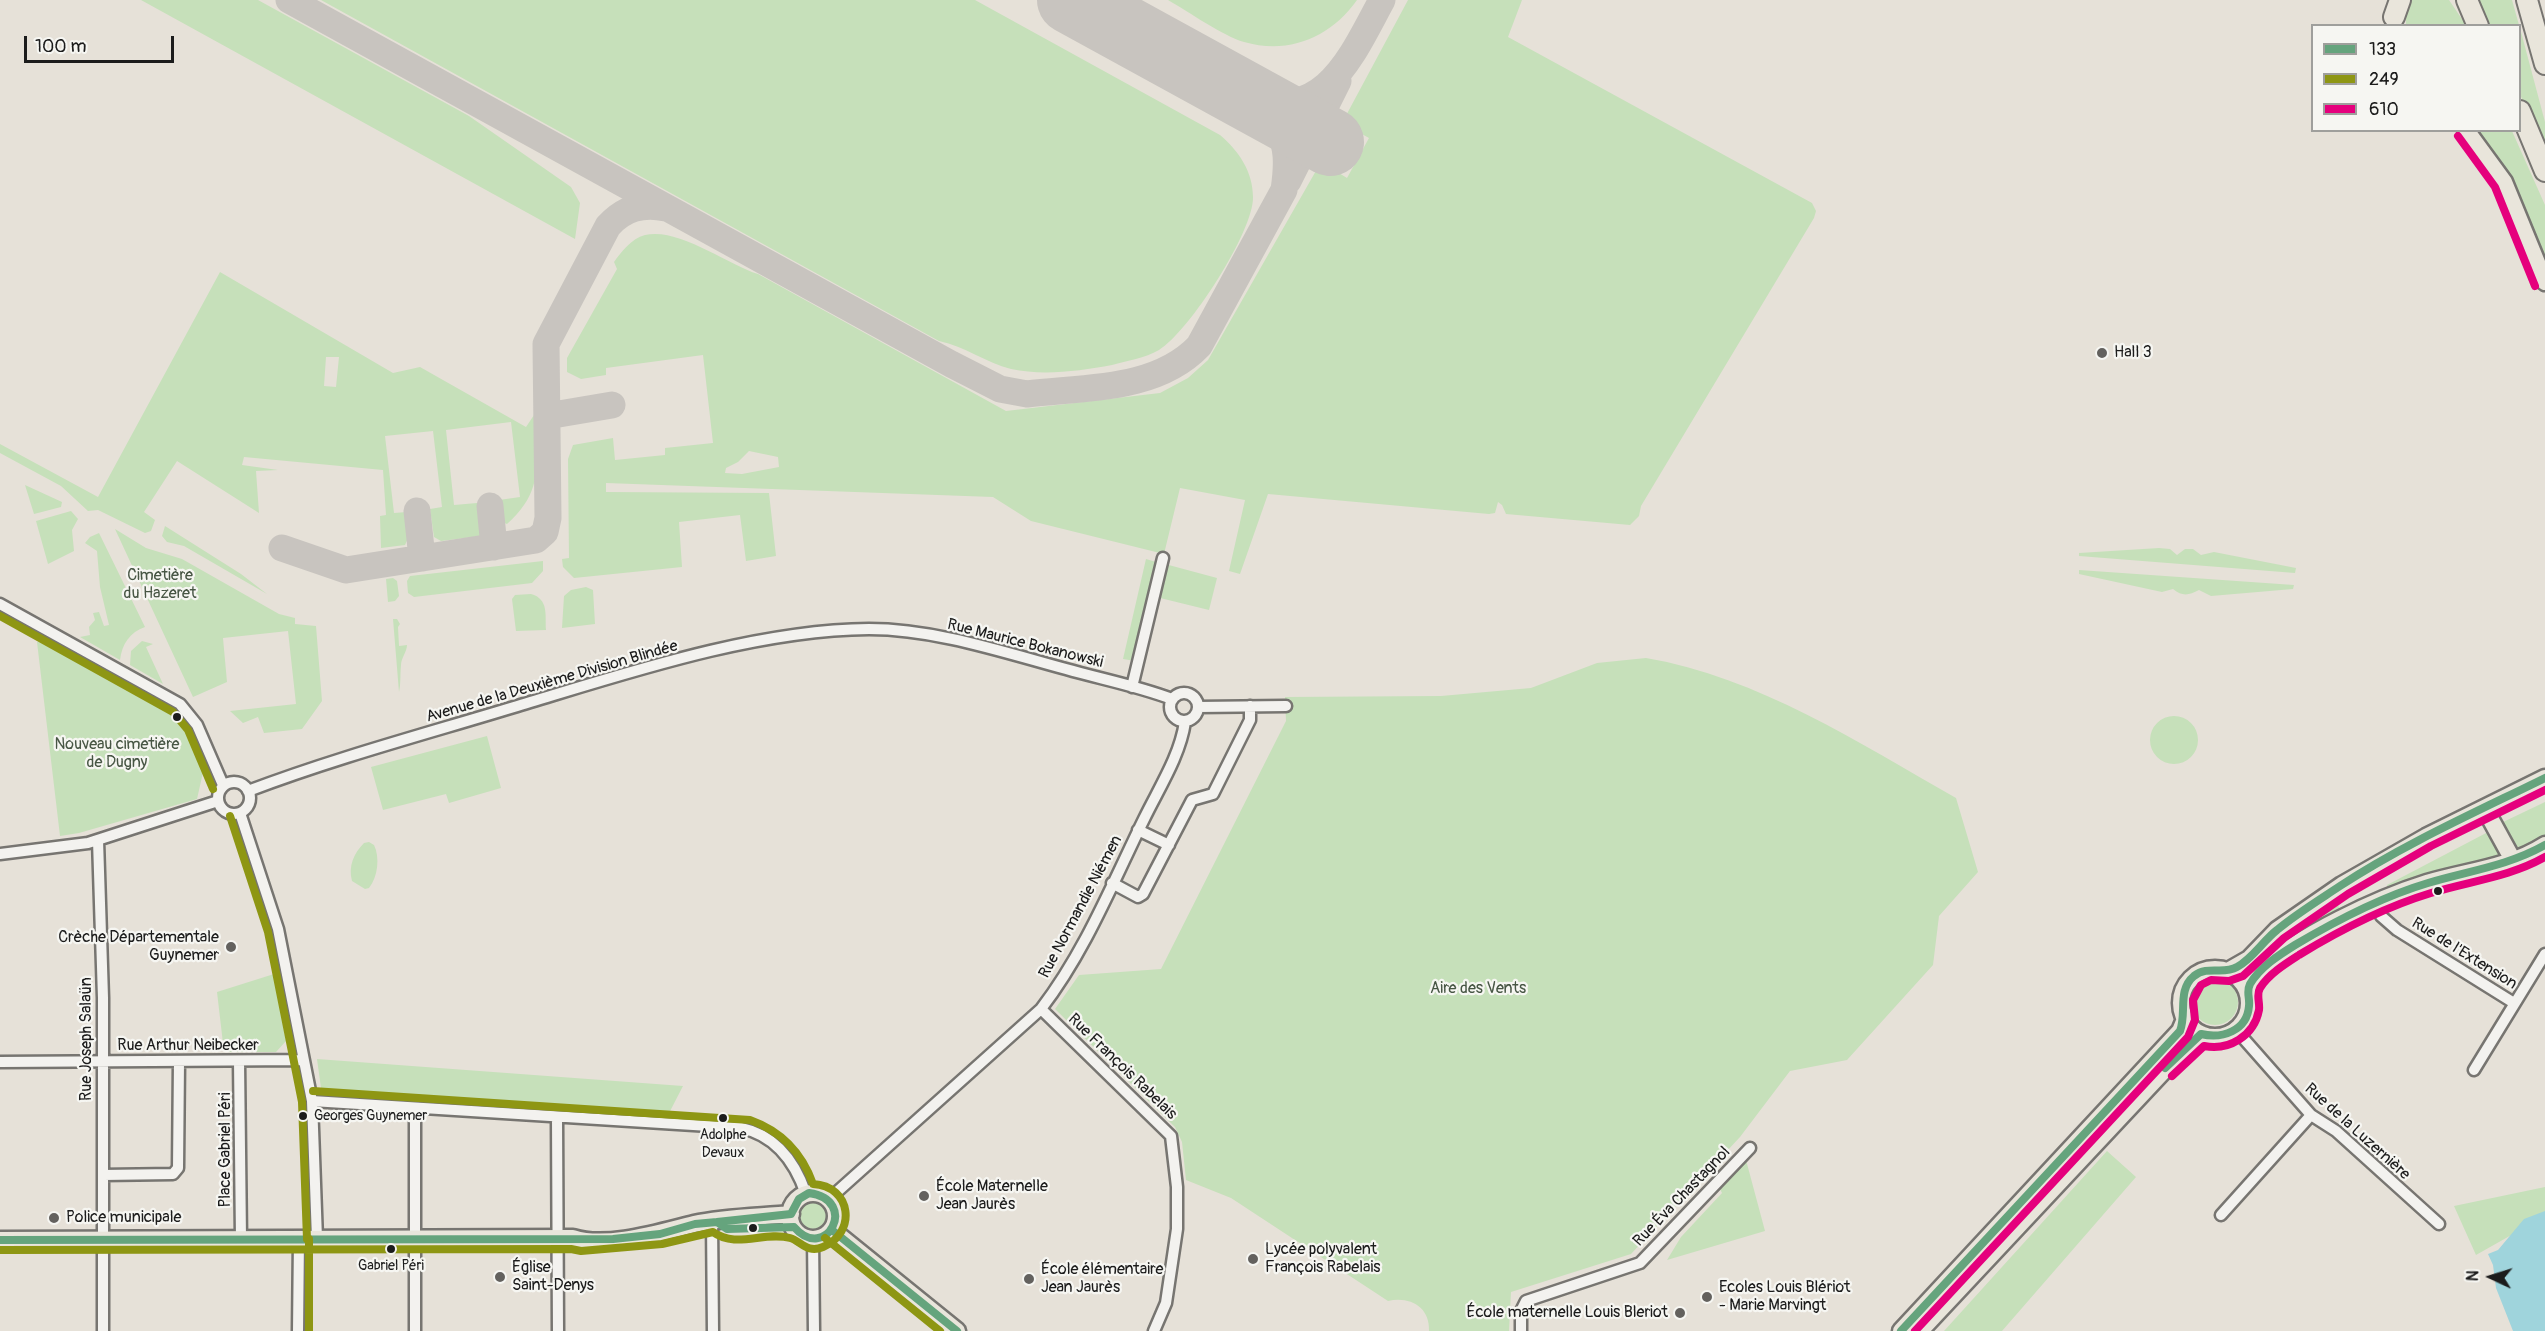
<!DOCTYPE html>
<html>
<head>
<meta charset="utf-8">
<style>
	body { margin:0 }
	#map { position:relative; width:2545px; height:1331px; overflow:hidden; background:#e6e1d8; font-family:Pangolin,sans-serif }
	canvas { display:block }
	.legend { position:absolute; left:2311px; top:24px; width:210px; height:108px; box-sizing:border-box; background:#f6f6f2; border:2px solid #9f9f9c; margin:0; padding:8px 10px; list-style:none; font-size:18px; color:#1c1c1c }
	.legend li { display:flex; align-items:center; gap:12px; height:30px }
	.legend b { width:30px; border:2px solid #9f9f9c }
	.north { position:absolute; left:2461px; top:1247px; width:60px; height:60px; -webkit-text-stroke:4px #f6f6f2; paint-order:stroke; rotate:274deg; font-size:16px; font-weight:700; line-height:24px; text-align:center; color:#1c1c1c }
	.north::after { content:''; display:block; margin:auto; width:21px; height:27px; background:#1c1c1c; clip-path:polygon(50% 0,100% 100%,50% 72%,0 100%) }
	.scale { position:absolute; left:24px; top:36px; width:150px; height:27px; box-sizing:border-box; border:3px solid #1c1c1c; border-top:0; padding-left:8px; font-size:18px; line-height:21px; white-space:nowrap; color:#1c1c1c; -webkit-text-stroke:4px #f6f6f2; paint-order:stroke }
</style>
</head>
<body>
<div id="map">
<canvas width="2545" height="1331"></canvas>
<ul class="legend">
<li><b style="height:8px;background:#65a47d"></b>133</li>
<li><b style="height:8px;background:#8e9613"></b>249</li>
<li><b style="height:8px;background:#e5007d"></b>610</li>
</ul>
<div class="north">N</div>
<div class="scale">100 m</div>
</div>
<script>
const ctx = document.querySelector('canvas').getContext('2d');
ctx.lineJoin = 'round';
function paint(path, color) { ctx.fillStyle = color; ctx.fill(path, 'evenodd'); }
function stroke(path, color, width, dash) { ctx.strokeStyle = color; ctx.lineWidth = width; ctx.lineCap = dash ? 'butt' : 'round'; ctx.setLineDash(dash || []); ctx.stroke(path); }
function write(font, color, halo, rows, align = 'center') {
  ctx.font = font + ' Pangolin,sans-serif'; ctx.lineWidth = 4.5; ctx.setLineDash([]); ctx.textBaseline = 'middle'; ctx.strokeStyle = halo; ctx.fillStyle = color; for (const [text, x, y, turn = 0] of rows) {
    ctx.save(); ctx.translate(x, y); ctx.rotate((+turn || 0) * Math.PI / 180); ctx.textAlign = isNaN(turn) ? turn : align; if (halo) ctx.strokeText(text, 0, 0); ctx.fillText(text, 0, 0); ctx.restore();
  }
}
paint(new Path2D(`
	M141,0H258L469,116L571,187L580,203L575,239Z
	M321,0H975L1220,135C1239,151 1253,172 1253,197C1254,231 1189,332 1159,350C1145,358 1127,361 1112,365C1080,371 1043,376 1011,369C986,363 965,346 939,341Z
	M1168,0H1357C1331,37 1289,55 1244,42C1223,36 1189,12 1168,0Z
	M1408,0H1522L1508,37L1812,203L1816,211L1814,218L1641,506L1639,516L1630,525L1506,514L1502,505L1498,502L1495,513L1489,514L1268,494L1240,574L1229,571L1245,500L1180,488L1164,554L1031,521L993,497L606,483V492L769,493L776,556L746,561L740,515L679,522L682,567L574,578L563,567L562,559L569,558L568,459L573,445L613,438L615,460L665,455V448L713,443L703,355L606,368V375L581,379L567,372V358L617,269L614,262C622,251 631,239 645,235C678,227 727,264 758,274L1006,411L1160,393L1188,378L1208,360L1321,162L1347,178L1369,138L1342,123ZM749,451L778,457L779,467L742,474L725,473L726,468L738,462Z
	M2409,0H2449L2466,25L2406,26V4Z
	M2476,0H2512L2519,25H2488Z
	M2520,28L2545,122V156L2520,94Z
	M2474,131H2512L2545,205V262C2526,216 2508,168 2474,131Z
	M220,272L393,373L420,367L526,427L536,412C539,420 537,431 537,440C538,477 536,498 507,524L502,522L499,500L520,497L511,422L446,430L454,505L477,503L478,512L483,511L486,531L481,536L441,541L434,537L430,509L442,507L433,431L385,436L394,513L407,512L409,536L405,545L381,548L380,516L386,515L383,470L244,457L242,465L278,470L256,471L259,513L177,461L144,512L155,520L151,531L145,533L98,510L88,511L61,486L0,453V444L98,497ZM326,357H339L336,387L324,386Z
	M25,485L62,502L61,507L34,514Z
	M71,511L78,519L72,530L74,551L48,564L36,521Z
	M165,526L241,574L267,594L184,546L167,542L162,536Z
	M115,529L146,548L182,559L279,614L295,618V624L316,626L322,701L302,729L264,733L258,717L243,723L230,711L296,704L288,631L223,638L227,682L193,697Z
	M99,533L145,627C130,632 122,644 120,660L80,637L90,635L89,627L95,620L93,613L99,612L104,626L109,625L100,587L97,551L85,543L90,537Z
	M2159,548L2170,549L2177,555L2185,549H2193L2201,555L2214,552L2296,568L2295,573L2079,556V553Z
	M1146,559L1156,562L1157,568L1142,621L1135,661L1123,659Z
	M543,561V571L532,583L414,597L408,593L407,581L410,576Z
	M1165,564L1217,578L1209,610L1156,597Z
	M2079,570L2294,585L2293,589L2211,596L2199,590C2189,595 2183,597 2173,589L2162,592L2079,574Z
	M393,578L397,581L399,596L395,601L388,602L386,579Z
	M586,587L593,590L595,624L562,628L564,596L571,590Z
	M531,594C549,599 545,615 546,630L516,631L512,599L515,595Z
	M393,619H397L400,624L398,627L399,646L407,645C407,652 401,658 401,665C400,675 401,683 399,692Z
	M142,641L153,644L146,647L163,684L130,665L131,651Z
	M37,642H45L173,711L181,720L204,768L197,799L79,833L60,836Z
	M1646,658C1758,677 1859,743 1956,798L1978,872L1939,916L1933,965L1847,1060L1790,1071L1740,1137L1631,1254L1511,1292L1509,1331H1429C1430,1307 1410,1296 1388,1301L1231,1198L1186,1180L1182,1142L1175,1127L1055,1009L1079,975L1161,969L1286,721L1285,697L1441,696L1531,688L1597,663Z
	M2150 740a24 24 0 1 1 48 0a24 24 0 1 1-48 0Z
	M487,736L501,788L449,803L446,794L383,810L371,767Z
	M2545,802V836C2534,846 2527,853 2511,847L2501,823Z
	M2479,820L2482,821L2344,897L2338,905L2342,914L2300,935L2287,937L2288,932L2333,899Z
	M2488,832L2501,857L2388,891L2387,885Z
	M369,842L374,845C380,857 378,877 369,888L365,889L352,881C348,866 354,853 364,843Z
	M274,974L286,1041L276,1052H224L217,992Z
	M2192 1002a23 23 0 1 1 46 0a23 23 0 1 1-46 0Z
	M317,1059L683,1086L667,1117L330,1095L321,1088Z
	M2107,1151L2136,1177L2002,1331H1944Z
	M1746,1160L1765,1231L1667,1260L1681,1237L1722,1193L1719,1187Z
	M2545,1187V1216L2476,1255L2454,1206Z
	M799 1215a14 14 0 1 1 28 0a14 14 0 1 1-28 0Z`), '#c6e0ba');
paint(new Path2D(`
	M2545,1211V1331H2513L2496,1288L2493,1265L2488,1254L2498,1250L2524,1219Z`), '#9fd4dc');
stroke(new Path2D(`
	M289,0L951,364L1000,389L1027,394C1085,387 1156,391 1199,346L1284,190C1292,136 1280,124 1239,92
	M1247,96C1324,126 1352,55 1382,0
	M1288,181L1338,81
	M547,416L612,405
	M490,506L494,547
	M417,511L422,558
	M282,548L346,570L536,540L545,532L548,518L546,344L608,226C624,208 643,203 666,208`), '#c8c4bf', 27);
stroke(new Path2D(`
	M1071,0L1330,142`), '#c8c4bf', 68);
const minor = new Path2D(`
	M0,604L180,704L197,725L223,785
	M1132,687L1163,558
	M1170 707a14 14 0 1 1 28 0a14 14 0 1 1-28 0Z
	M1198,707L1286,706
	M218 798a16 16 0 1 1 32 0a16 16 0 1 1-32 0Z
	M248,791C335,758 425,734 514,707C624,674 753,630 869,629C935,629 1003,652 1066,669C1101,679 1138,686 1172,699
	M240,813L278,929L312,1101L317,1239
	M1138,830L1169,845
	M98,840L103,998V1331
	M0,854L88,843L218,801
	M1112,883L1138,897L1143,894L1192,800L1213,794L1250,720V706
	M2375,904L2381,916L2397,930L2514,1003
	M1041,1009L1171,1136L1177,1187V1229L1166,1303L1154,1331
	M2236,1030L2311,1115L2336,1131L2439,1224
	M239,1061L241,1239
	M0,1062L303,1060
	M2474,1070L2545,954
	M312,1101L741,1128C775,1135 795,1162 806,1194
	M415,1109V1331
	M557,1117L558,1331
	M103,1175L173,1174L178,1168L179,1062
	M829,1199L1041,1009C1085,952 1113,882 1144,819C1159,788 1180,756 1185,722
	M2221,1215L2311,1115
	M712,1222L713,1331
	M813,1238L814,1331
	M298,1331L299,1239
	M1521,1331V1311L1526,1301L1640,1263L1750,1148`);
const primary = new Path2D(`
	M2466,130L2504,182L2545,282
	M2485,809L2514,862
	M2181 1003a34 34 0 1 1 68 0a34 34 0 1 1-68 0Z
	M2228,971L2249,959L2277,930L2342,885L2426,837L2545,778
	M2247,990C2251,984 2255,976 2260,971C2300,935 2376,899 2427,883C2467,871 2509,868 2545,845
	M790 1216a23 23 0 1 1 46 0a23 23 0 1 1-46 0Z
	M832,1230L957,1331
	M0,1240L573,1238C607,1249 661,1232 694,1224C725,1217 759,1217 791,1214
	M1901,1331L2180,1031L2185,1019
	M1920,1331L2185,1048L2201,1034`);
const motorway = new Path2D(`
	M2467,0L2478,26
	M2527,0L2545,64
	M2394,17L2400,0
	M2520,111L2545,171`);
stroke(minor, '#777571', 15);
stroke(primary, '#777571', 21);
stroke(motorway, '#777571', 24);
stroke(minor, '#f3f2ef', 10);
stroke(primary, '#e9e5db', 16);
stroke(motorway, '#e9e5db', 20);
stroke(new Path2D(`
	M2165,1068L2201,1034C2222,1039 2247,1031 2249,1006C2250,997 2246,992 2250,984C2260,967 2279,955 2295,945C2337,920 2381,897 2428,883C2468,871 2508,866 2545,845
	M809,1193C860,1200 826,1264 794,1227L727,1229L717,1222L791,1214L799,1199Z
	M832,1230L957,1331
	M0,1240L613,1239L660,1234L695,1224L717,1222
	M1901,1331L2180,1031C2187,1013 2177,990 2194,976C2208,965 2223,975 2237,967C2252,959 2263,941 2277,930C2296,914 2319,900 2340,886C2404,844 2476,812 2545,778`), '#65a47d', 8);
stroke(new Path2D(`
	M0,616L173,712L188,730L213,789
	M230,816L268,932L302,1102L307,1239
	M825,1238L940,1331
	M0,1250L571,1249L581,1251L662,1244L713,1232C736,1249 764,1231 790,1238C801,1241 807,1254 823,1247C857,1233 852,1186 813,1184C802,1153 781,1131 750,1120L313,1091
	M309,1331V1239`), '#8e9613', 8);
stroke(new Path2D(`
	M2458,136L2495,187L2535,286
	M2172,1076L2204,1046C2229,1051 2254,1036 2259,1010C2260,1002 2256,995 2260,988C2269,974 2285,964 2299,955C2340,930 2385,907 2431,893C2470,881 2510,877 2545,857
	M1915,1331L2188,1037L2195,1020L2193,1000L2201,985L2211,980L2229,981L2243,976L2284,938L2348,894L2431,846L2545,790`), '#e5007d', 8);
for (const [x, y, r, color] of [
	[2102,353,6,"#63615e"],
	[177,717,5,"#1c1c1c"],
	[2438,891,5,"#1c1c1c"],
	[231,947,6,"#63615e"],
	[303,1116,5,"#1c1c1c"],
	[723,1118,5,"#1c1c1c"],
	[924,1196,6,"#63615e"],
	[54,1218,6,"#63615e"],
	[753,1228,5,"#1c1c1c"],
	[391,1249,5,"#1c1c1c"],
	[1253,1259,6,"#63615e"],
	[500,1277,6,"#63615e"],
	[1029,1279,6,"#63615e"],
	[1707,1297,6,"#63615e"],
	[1680,1313,6,"#63615e"]
]) { const dot = new Path2D(); dot.arc(x, y, r, 0, 2 * Math.PI); ctx.fillStyle = color; ctx.fill(dot); stroke(dot, '#f6f6f2', 2); }
write('14px', '#1c1c1c', '#f6f6f2', [
	["Georges Guynemer",314,1116,"left"],
	["Adolphe",723,1135],
	["Devaux",723,1153],
	["Gabriel Péri",391,1266]
]);
write('16px', '#1c1c1c', '#f6f6f2', [
	["Hall 3",2114,353],
	["Crèche Départementale",219,938,"right"],
	["Guynemer",219,956,"right"],
	["École Maternelle",936,1187],
	["Jean Jaurès",936,1205],
	["Police municipale",66,1218],
	["Lycée polyvalent",1265,1250],
	["François Rabelais",1265,1268],
	["Église",512,1268],
	["Saint-Denys",512,1286],
	["École élémentaire",1041,1270],
	["Jean Jaurès",1041,1288],
	["Ecoles Louis Blériot",1719,1288],
	["- Marie Marvingt",1719,1306],
	["École maternelle Louis Bleriot",1668,1313,"right"]
], 'left');
write('16px', '#475644', '#f6f6f2', [
	["Cimetière",160,576],
	["du Hazeret",160,594],
	["Nouveau cimetière",117,745],
	["de Dugny",117,763],
	["Aire des Vents",1478,989]
]);
write('16px', '#1c1c1c', '#f6f6f2', [
	["Rue Maurice Bokanowski",1025,644,14],
	["Avenue de la Deuxième Division Blindée",552,682,-16],
	["Rue Normandie Niémen",1081,907,-62],
	["Rue de l'Extension",2464,954,32],
	["Rue Joseph Salaün",87,1039,-90],
	["Rue Arthur Neibecker",188,1046],
	["Rue François Rabelais",1122,1067,44],
	["Rue de la Luzernière",2357,1132,42],
	["Place Gabriel Péri",226,1150,-90],
	["Rue Éva Chastagnol",1682,1197,-46]
]);
</script>
</body>
</html>
